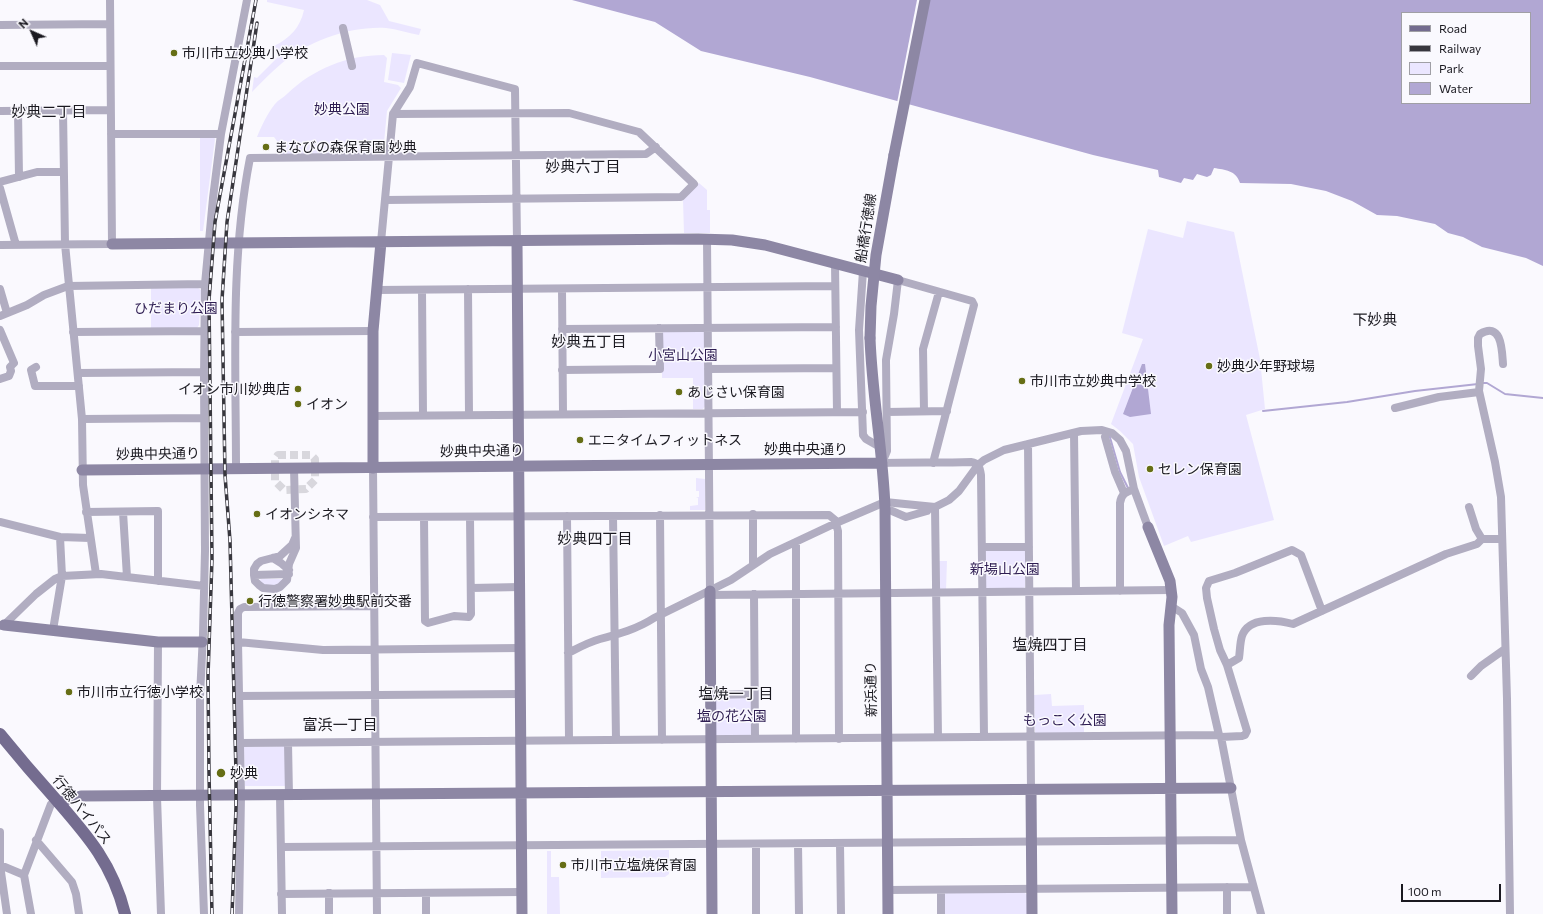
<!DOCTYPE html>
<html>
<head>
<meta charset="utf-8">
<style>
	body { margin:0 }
	#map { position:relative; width:1543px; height:914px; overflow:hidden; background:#faf9fe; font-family:Commissioner,sans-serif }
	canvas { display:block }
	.legend { position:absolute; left:1401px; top:12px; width:130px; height:92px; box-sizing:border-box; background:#faf9fe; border:1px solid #a09fa5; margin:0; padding:5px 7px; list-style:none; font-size:12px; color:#1a1920 }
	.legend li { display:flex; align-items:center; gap:8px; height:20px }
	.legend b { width:20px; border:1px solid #a09fa5 }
	.north { position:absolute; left:12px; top:12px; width:40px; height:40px; -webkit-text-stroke:3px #faf9fe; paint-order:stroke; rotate:315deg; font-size:11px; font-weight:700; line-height:16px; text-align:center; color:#1a1920 }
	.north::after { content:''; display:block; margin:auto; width:14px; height:18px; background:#1a1920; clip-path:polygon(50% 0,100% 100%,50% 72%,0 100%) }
	.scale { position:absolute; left:1401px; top:884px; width:100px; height:18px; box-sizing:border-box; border:2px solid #1a1920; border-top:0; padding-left:5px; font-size:12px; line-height:14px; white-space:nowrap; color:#1a1920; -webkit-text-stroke:3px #faf9fe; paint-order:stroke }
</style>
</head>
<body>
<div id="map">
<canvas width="1543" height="914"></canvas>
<ul class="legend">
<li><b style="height:5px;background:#746c8f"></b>Road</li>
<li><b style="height:5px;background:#38373e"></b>Railway</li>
<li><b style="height:11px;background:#ebe6ff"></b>Park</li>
<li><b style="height:11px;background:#b1a7d3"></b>Water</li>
</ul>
<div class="north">N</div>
<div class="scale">100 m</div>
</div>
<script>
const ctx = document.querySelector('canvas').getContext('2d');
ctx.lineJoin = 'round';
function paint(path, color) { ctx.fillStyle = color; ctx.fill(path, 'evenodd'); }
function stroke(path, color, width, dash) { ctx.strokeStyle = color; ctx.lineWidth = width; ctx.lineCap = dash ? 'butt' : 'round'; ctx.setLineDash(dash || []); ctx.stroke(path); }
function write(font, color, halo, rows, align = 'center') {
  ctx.font = font + ' Commissioner,"Noto Sans JP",sans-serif'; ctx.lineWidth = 3; ctx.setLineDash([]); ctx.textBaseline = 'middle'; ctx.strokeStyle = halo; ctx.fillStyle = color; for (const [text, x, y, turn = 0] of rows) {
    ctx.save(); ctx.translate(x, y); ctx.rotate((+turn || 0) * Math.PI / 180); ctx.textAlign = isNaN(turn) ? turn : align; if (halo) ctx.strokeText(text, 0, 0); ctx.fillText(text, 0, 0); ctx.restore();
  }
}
paint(new Path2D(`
	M267,0H367L380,5L389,21L421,29L419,35C408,33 397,29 386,28C350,26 308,41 281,64C270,73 261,83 252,92L254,77L257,78L281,54L274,46C290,38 300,28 304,10L267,2Z
	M392,53L411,55L404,83L388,80Z
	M384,55L387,58L384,82L398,85L401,88L387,111L383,153L282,154V148L274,137H257C262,125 267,114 275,104C278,100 283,98 287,94C313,69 347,55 384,55Z
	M200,136H213L215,139L203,231H200Z
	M699,183L707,190V210H710V233H684L683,200Z
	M1187,221L1234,232L1260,359L1265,409L1246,415L1274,520L1191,542L1188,536L1164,546L1139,477L1133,444L1120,431L1111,424L1143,339L1122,333L1148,229L1183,238Z
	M151,288H198L201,290L199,325L197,328H151Z
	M664,331H703L705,333V406L703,409H693V378H662V333Z
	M696,478L705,479V510H690V506L698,505V498L696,497H699V491H696Z
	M984,551H1025V587L1022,589L988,590L985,587Z
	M938,561H947L946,590H940L938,588Z
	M261,579H281L283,581L280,584L268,587L259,581Z
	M1051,694L1052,706L1084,705V734L1037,735L1035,732L1034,695Z
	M716,696L751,698L752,733L749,736L717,737L714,734Z
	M285,746L287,786H245L244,747Z
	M669,850V874L665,877L601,878V851Z
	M547,851H551V877H559L560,914H547Z
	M1024,892L1028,896V914H944V895L946,893Z`), '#ebe6ff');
paint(new Path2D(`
	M572,0H1543V266L1526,258L1482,247L1463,237L1448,233L1435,224L1397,216L1377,215L1352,201L1326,191L1291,184L1240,183C1236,170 1225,170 1214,168L1211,175L1207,177L1197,174L1193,180L1184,178L1181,183L1159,177L1158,170L1093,155L810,77L701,51L655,22ZM1402,13H1530V103H1402Z
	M1142,364H1145L1151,414L1130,417L1123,414Z`), '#b1a7d3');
paint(new Path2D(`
	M917,0H929L908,106L897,103Z`), '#faf9fe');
stroke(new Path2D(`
	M1482,383H1487L1505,394L1543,398
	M1263,411L1347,402L1415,391L1478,384
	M1109,434L1120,472L1128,488`), '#b1a7d3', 2);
stroke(new Path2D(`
	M278,455H311L315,459V480L306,489L284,490L275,481V459Z`), '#d8d7dd', 8, [8, 4]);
stroke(new Path2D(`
	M0,25L109,24
	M343,28L352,66
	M0,66H110
	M18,110L19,177
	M63,110L65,244L82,419L83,485L96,574
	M0,111L110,110
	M111,134H221
	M0,182L37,172H64
	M0,188L16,245
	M385,200L681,197L694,184L639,132L569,113L393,114
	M707,239L710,591
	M381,242L393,114L410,87L417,63L515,89L517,241
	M0,245L112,244L110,0
	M835,264L837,412
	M863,271L859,330L863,435L866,439L880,447
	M0,289L7,313
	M468,289L469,415
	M562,289L563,414
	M377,290L835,286
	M422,290L423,415
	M0,316L27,305L44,295L68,286L205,284
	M562,329L836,327
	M0,330L14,363L10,367L11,371L9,376L0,379
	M73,332L204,331
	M235,332L373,331
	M1503,364C1502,351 1502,321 1480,334L1478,338V346L1481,369L1479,391L1495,462L1501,497L1507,699L1510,914
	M36,367L31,370L35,386H79
	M708,369L836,368
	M562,370L660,369L659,328
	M78,373L204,372
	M1395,408L1439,397L1479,392
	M924,411L923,349L939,292
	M887,412L947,411
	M373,416L863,412
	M82,419L204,418
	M1074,433L1076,591
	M1105,437L1115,472L1124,493
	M1028,444L1031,790
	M933,463L974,305L972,301L898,280L894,314L886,360L887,451L882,463C911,462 941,463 971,462C979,463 980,468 981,475L984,737
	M294,468L296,548L289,564L287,580L280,587L275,589L263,588L259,585L255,581L254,575V569L257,564L261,561L280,556L292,545L295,538
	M373,468L377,914
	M236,469C236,365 230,260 250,158L646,154L656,147
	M935,507L938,737
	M1469,507L1476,529L1482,539
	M892,511L906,517L927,511L930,507
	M86,512L158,511V581
	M123,512L127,577
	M753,514V565
	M660,515L662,740
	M567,516L569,740
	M613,516L616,740
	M373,517L829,515L835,520L838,531L839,739
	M424,517L425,621L428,623L454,616L469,617L471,614L470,517
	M0,522L60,537L90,538
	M796,542V739
	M982,547H1029
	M273,558L281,563L289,570
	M254,575L289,574
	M471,588L520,587
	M1120,591V503C1121,494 1126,492 1134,489
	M754,594L755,739
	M710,595L1171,590
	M1171,606L1182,613L1194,635L1201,669L1208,687L1219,735L1221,737L1241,840L1261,914
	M1,626L4,625L36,594L55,579L62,576L101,574L204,586
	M53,630L62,576L60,537
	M158,642L157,797L161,914
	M238,642L323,650L520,648
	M568,653C578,648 589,642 600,639C619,634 637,629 654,618L731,580L770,554L836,523L885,502L935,507L949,500L959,491L978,465L984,460L1004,450L1081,431L1102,430L1112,433L1120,440L1126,451L1134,489L1148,527
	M1227,665L1239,658C1240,651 1240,642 1242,636C1249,616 1278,620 1293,624L1446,554L1477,544L1482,539H1502
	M1471,676L1481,666L1505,649
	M711,695L754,694
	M239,696L520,694
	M1221,737L1242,736L1245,735L1247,731L1227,665L1220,650L1214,629L1207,598L1206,588L1209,581L1235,573L1292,550L1301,555L1322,611
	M240,743L1219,735
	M288,743L289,796
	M280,796L282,914
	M0,832V865L7,914
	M36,840L72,882L76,894L79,914
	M756,844V914
	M798,844L799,914
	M840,844L841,914
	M281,847L1241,840
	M0,865L24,875
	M1227,887V914
	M888,890L1253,887
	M941,890V914
	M329,893V914
	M426,893V914
	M281,894L522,892
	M31,914L24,875L51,804L58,802
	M204,914L200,805V696L203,634L205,551L204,377L205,284L213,198L221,134L247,0
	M239,914L241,796L238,642V613L240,609L244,607L374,606`), '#b1adc1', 8);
stroke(new Path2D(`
	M894,155L925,0
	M517,241L522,914
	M112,244L698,239L732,240L765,245L898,280
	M870,338C872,395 883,451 885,508L888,914
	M373,468V331L381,242
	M82,470L882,463
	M1148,527L1170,581L1172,597L1169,625L1172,914
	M710,591L712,914
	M4,625L158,642H202
	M1031,790L1032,914
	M58,802L81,796L1231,788`), '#8d87a4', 11);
stroke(new Path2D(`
	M0,734C17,755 34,775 52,795C86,834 112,862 125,914`), '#746c8f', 12);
const rail = new Path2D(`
	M212,914L209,773L208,676L212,559L209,300L215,222L256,0
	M232,914L236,807V773L230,541L225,475L222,300L227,222L257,23`);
stroke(rail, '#38373e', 3.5);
stroke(rail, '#faf9fe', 2, [6]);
stroke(new Path2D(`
	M870,338L871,306L876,255L894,155`), '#8d87a4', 11);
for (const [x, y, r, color] of [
	[174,53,4,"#666e15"],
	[266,147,4,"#666e15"],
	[1209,366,4,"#666e15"],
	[1022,381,4,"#666e15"],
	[298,389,4,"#666e15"],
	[679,392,4,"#666e15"],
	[298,404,4,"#666e15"],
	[580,440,4,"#666e15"],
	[1150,469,4,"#666e15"],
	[257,514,4,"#666e15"],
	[250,601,4,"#666e15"],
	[69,692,4,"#666e15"],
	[221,773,5,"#666e15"],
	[563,865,4,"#666e15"]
]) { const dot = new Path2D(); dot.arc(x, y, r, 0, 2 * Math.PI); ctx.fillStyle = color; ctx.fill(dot); stroke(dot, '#faf9fe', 1.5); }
write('14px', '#1a1920', '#faf9fe', [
	["市川市立妙典小学校",182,53],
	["まなびの森保育園 妙典",274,147],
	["妙典少年野球場",1217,366],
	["市川市立妙典中学校",1030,381],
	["イオン市川妙典店",290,389,"right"],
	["あじさい保育園",687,392],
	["イオン",306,404],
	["エニタイムフィットネス",588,440],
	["セレン保育園",1158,469],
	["イオンシネマ",265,514],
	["行徳警察署妙典駅前交番",258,601],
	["市川市立行徳小学校",77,692],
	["妙典",230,773],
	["市川市立塩焼保育園",571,865]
], 'left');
write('14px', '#2e1d52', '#faf9fe', [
	["妙典公園",342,109],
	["ひだまり公園",176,308],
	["小宮山公園",683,355],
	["新場山公園",1005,569],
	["塩の花公園",732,716],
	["もっこく公園",1065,720]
]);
write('14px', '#1a1920', '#faf9fe', [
	["船橋行徳線",866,228,-81],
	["妙典中央通り",806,449],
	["妙典中央通り",482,451,-1],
	["妙典中央通り",158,454,-1],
	["新浜通り",871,689,-91],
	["行徳バイパス",82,810,51]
]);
write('15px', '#1a1920', '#faf9fe', [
	["妙典二丁目",49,112],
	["妙典六丁目",583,167],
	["下妙典",1375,320],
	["妙典五丁目",589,342],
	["妙典四丁目",595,539],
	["塩焼四丁目",1050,645],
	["塩焼一丁目",736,694],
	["富浜一丁目",340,725]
]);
</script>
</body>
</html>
